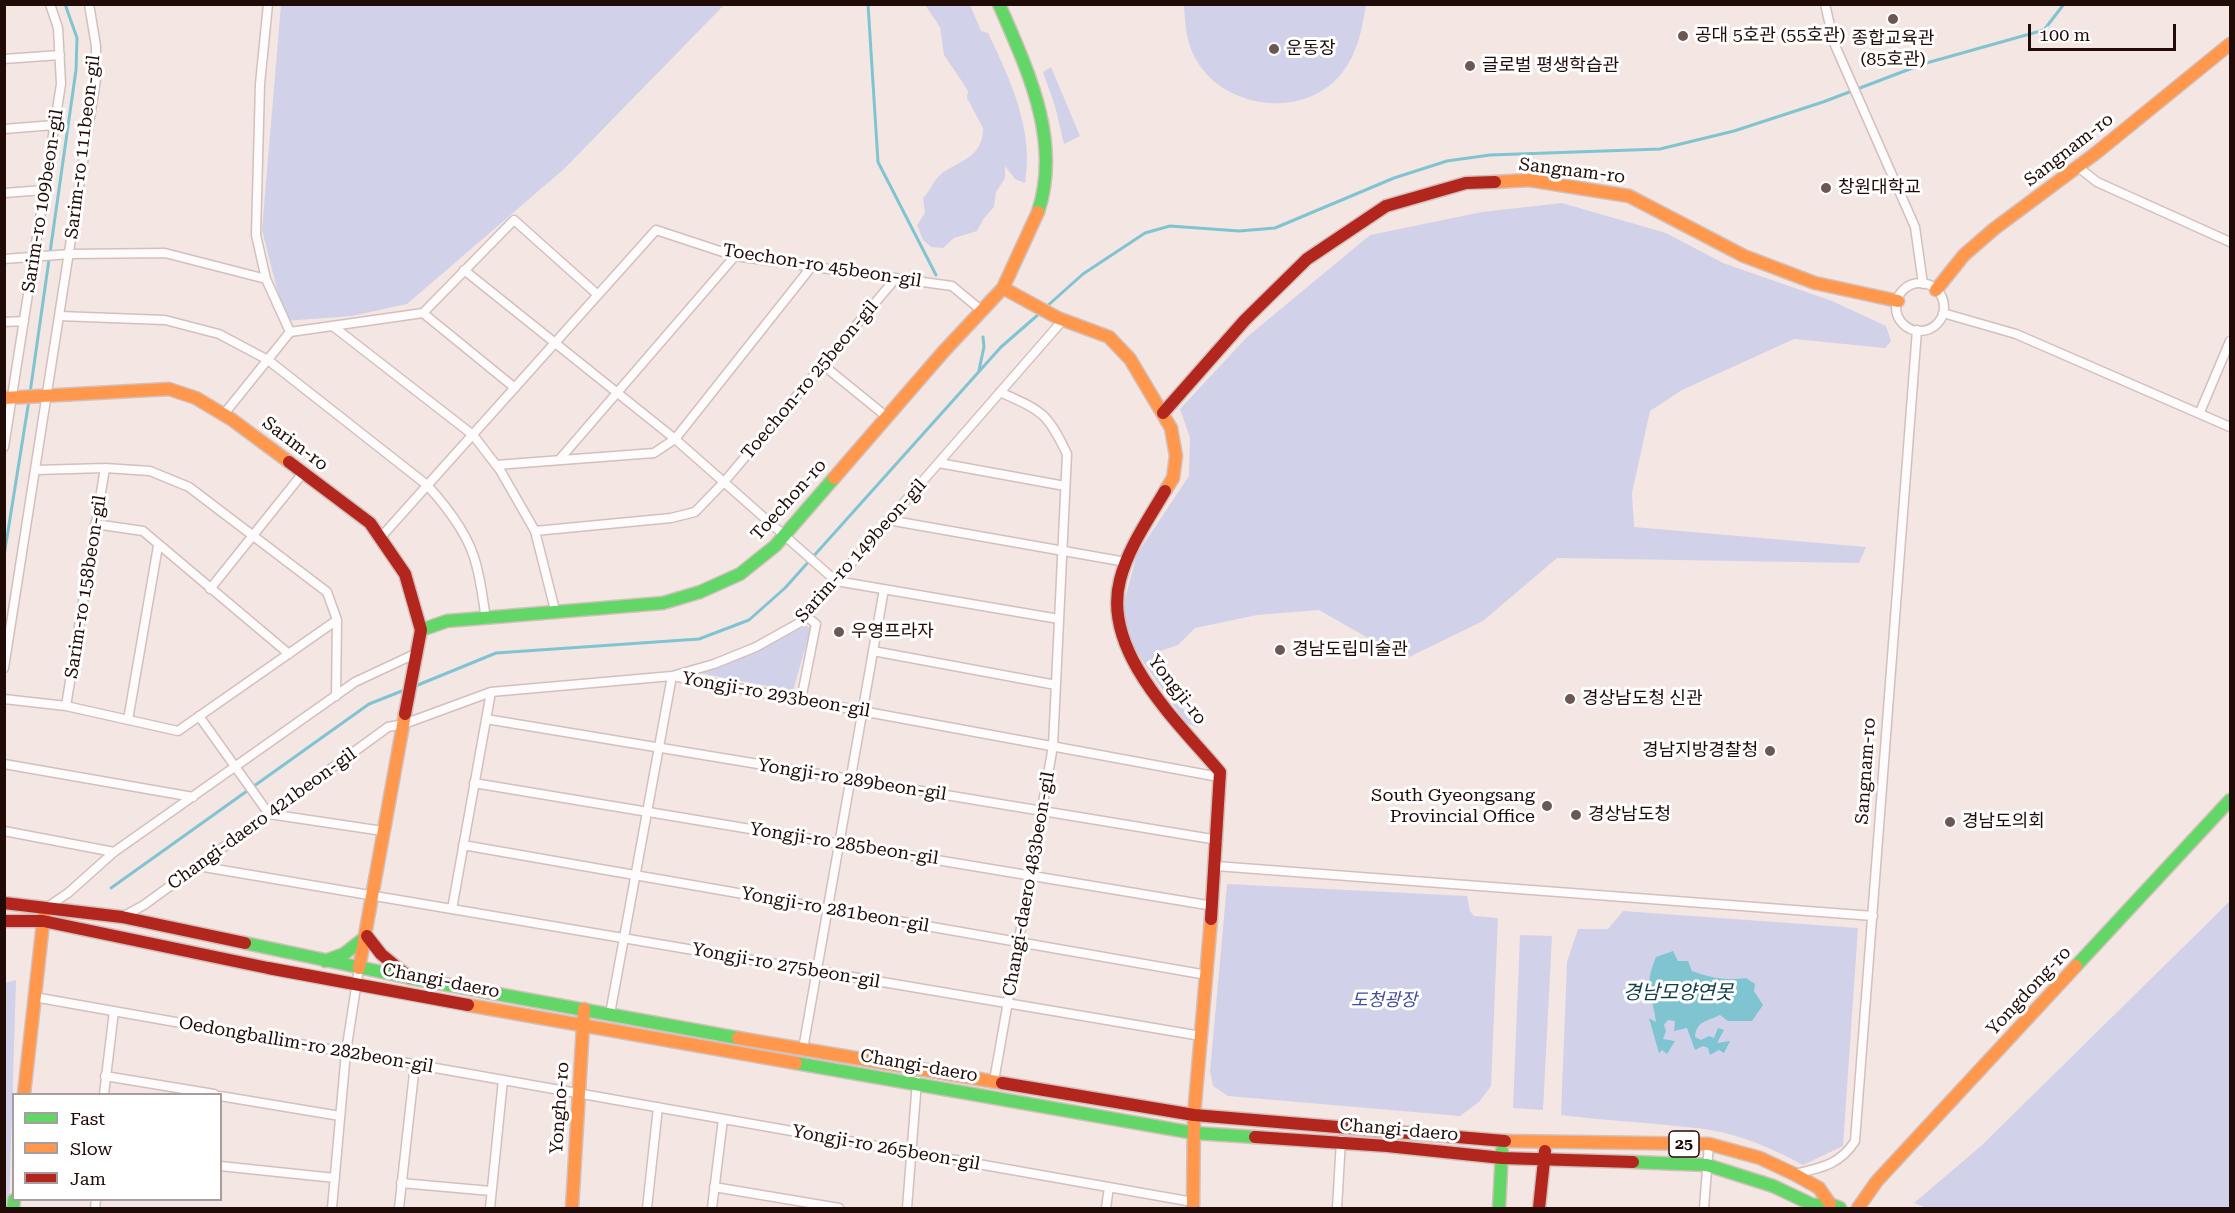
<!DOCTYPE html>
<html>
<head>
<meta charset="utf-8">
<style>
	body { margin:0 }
	#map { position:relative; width:2235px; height:1213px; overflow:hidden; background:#f4e6e3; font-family:"Roboto Serif",serif }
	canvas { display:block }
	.frame { position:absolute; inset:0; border:6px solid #210b07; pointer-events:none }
	.legend { position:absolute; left:12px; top:1093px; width:210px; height:108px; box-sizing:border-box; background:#fff; border:2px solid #a69d9c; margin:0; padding:8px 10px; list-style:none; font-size:18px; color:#210b07 }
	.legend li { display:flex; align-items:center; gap:12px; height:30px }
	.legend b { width:30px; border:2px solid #a69d9c }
	.scale { position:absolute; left:2028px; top:24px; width:148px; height:27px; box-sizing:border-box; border:3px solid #210b07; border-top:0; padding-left:8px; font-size:18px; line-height:21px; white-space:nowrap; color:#210b07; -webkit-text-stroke:4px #fff; paint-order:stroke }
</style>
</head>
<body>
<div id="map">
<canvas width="2235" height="1213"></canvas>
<div class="frame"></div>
<ul class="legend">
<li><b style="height:8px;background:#63d668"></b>Fast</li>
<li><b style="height:8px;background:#ff974d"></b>Slow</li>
<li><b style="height:8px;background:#b3261e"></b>Jam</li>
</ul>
<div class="scale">100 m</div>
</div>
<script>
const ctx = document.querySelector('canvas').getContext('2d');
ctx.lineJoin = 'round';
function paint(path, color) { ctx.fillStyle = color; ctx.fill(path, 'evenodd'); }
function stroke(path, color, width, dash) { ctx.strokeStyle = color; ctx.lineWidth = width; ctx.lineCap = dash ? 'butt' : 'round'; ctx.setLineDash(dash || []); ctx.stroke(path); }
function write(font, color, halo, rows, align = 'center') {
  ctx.font = font + ' "Roboto Serif","Noto Sans KR",serif'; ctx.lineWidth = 6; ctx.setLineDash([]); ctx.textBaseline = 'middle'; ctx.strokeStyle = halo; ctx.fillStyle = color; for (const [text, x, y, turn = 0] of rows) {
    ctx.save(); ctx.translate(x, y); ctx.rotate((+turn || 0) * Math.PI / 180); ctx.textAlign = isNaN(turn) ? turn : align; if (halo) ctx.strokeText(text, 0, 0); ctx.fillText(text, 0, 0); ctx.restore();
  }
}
paint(new Path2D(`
	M281,5H724L564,169L407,304L352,316L285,321L262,230Z
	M925,5H970L981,31L988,33C1011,81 1034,130 1025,183L1015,179L1005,166V178L996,192L994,207L984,218L977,231L954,238L943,248L931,247L923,240L917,225L925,213L923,198C930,191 933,181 940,175C958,160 983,159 983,128L967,98L968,91L963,83L944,55L940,27Z
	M1184,5V4L1366,5C1362,29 1358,52 1342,73C1305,120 1223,110 1195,58C1186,42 1185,22 1184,5Z
	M1051,67L1080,136L1064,144L1055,106L1043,72Z
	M1562,203L1666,233L1723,263L1832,301L1886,326L1891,341L1885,348L1794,339L1682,390L1650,411L1632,493L1634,527L1866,547L1859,563L1557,558L1483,621L1405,659L1319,610L1257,615L1195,628L1178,645L1154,653L1169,692L1199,728L1186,723L1130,643L1123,606L1137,554L1189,476L1190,438L1180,409L1247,337L1370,235L1482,212Z
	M806,626L811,628L793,691L699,673L749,654Z
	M1227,884L1467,896L1470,911L1474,916L1498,918L1491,1086L1479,1102L1460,1116L1228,1096L1213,1086L1210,1071Z
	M2230,901V1208H1927L1914,1203L1981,1146Z
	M1623,911L1858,928L1843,1146L1803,1165C1772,1148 1739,1134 1704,1129C1657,1123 1609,1121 1561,1115L1567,962L1578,929H1608Z
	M1520,935L1552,936L1543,1110L1513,1108Z
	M16,980L9,1208H5V983Z`), '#d1d2e9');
paint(new Path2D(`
	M1673,951L1678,961H1688L1692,971C1711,978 1726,981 1746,978L1755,984L1754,991L1763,1005L1752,1021H1728L1720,1015C1708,1021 1696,1021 1695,1037L1701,1040L1709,1036L1714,1038L1718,1028L1724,1030L1717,1043L1730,1041L1724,1053L1719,1050L1710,1055L1708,1048L1703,1046L1695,1050L1687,1028L1674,1031L1675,1021L1668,1020L1664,1025L1666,1031L1663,1039L1675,1041L1667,1054L1662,1050L1659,1053L1649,1018L1656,1022C1652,992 1643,988 1656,957Z`), '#80c4d2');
stroke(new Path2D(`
	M868,4L878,162L936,275
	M1045,308L1083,274L1145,233L1170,226L1239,231L1275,228L1394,178L1447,161L1490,155L1660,149L1734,131L1823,102L1923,64L2044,30L2064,4
	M979,370L984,347L983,337
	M30,393L76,70L77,38L65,4
	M4,556L29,400
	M413,687L496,653L699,639L749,620L785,588L1001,347L1040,313
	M111,888L369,704L407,689`), '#80c4d2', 3);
const street = new Path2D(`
	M1825,4L1834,43L1915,227L1923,284
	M4,59L60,55
	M4,129L54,125
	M2078,167L2097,182L2230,242
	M4,193L44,190
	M4,259L70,254L165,253L266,279L290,332
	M464,270L675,439L836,581L1059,619
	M266,279L256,235L260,84L268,4
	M1896 307a24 24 0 1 1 48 0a24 24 0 1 1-48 0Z
	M423,313L515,388
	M1943,313L2016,334L2230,427
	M59,316L165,320L219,334L268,360L427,485C447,507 469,535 476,564C481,581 483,601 486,619
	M4,322L24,321
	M334,327L473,435L500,470L535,531L556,614
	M823,365L887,417
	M2200,412L2230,341
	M224,414L290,332L423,313L514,220L598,295
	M4,447L61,84L58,28L50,4
	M559,460L735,256
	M939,463L1065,486
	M496,465L654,453L675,439L812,266
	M36,470L105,468L150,471L189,487L327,592L337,620L336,696
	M888,520L1126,562
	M95,524L143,531L289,654
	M535,531L671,518L695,512L724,482L896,278
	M381,537L656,230L735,256L952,286L981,310
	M210,589L303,473
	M873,651L1056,685
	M4,668L96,79V46L89,4
	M4,699L66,706L178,731L337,620
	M801,700L816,624L806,616
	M66,706L105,468
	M199,716L269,814L383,831
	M486,719L1218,840
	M128,720L158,546
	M4,764L193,797
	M474,783L1213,906
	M4,831L114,852
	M463,845L1207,975
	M198,866L1201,1036
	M1216,866L1873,916
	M46,908L68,893L114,852L355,682L417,653
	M452,909L491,692
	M122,917L144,905L388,727L404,724L491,692L672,676L714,664L756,647L799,623L1063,320
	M34,997L1193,1202
	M610,1014L672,676L1219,777
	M803,1049L884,589
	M105,1076L214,1094
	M994,1081L1053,746L1067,454C1047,412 1042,411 1000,392
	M104,1094L114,1011
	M220,1096L340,1116
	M220,1166L335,1178
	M1794,1174C1820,1168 1840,1165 1855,1141L1917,330
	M401,1183L491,1191
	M714,1187L839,1208
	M95,1208L96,1200
	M332,1208L346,1052L359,968
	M399,1208L415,1064
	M490,1208L503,1080
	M647,1208L658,1107
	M712,1208L723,1119
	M907,1208L917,1081
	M1106,1208L1109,1187
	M1337,1208L1341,1140
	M1704,1208L1709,1144`);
const fast = new Path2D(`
	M999,4C1027,69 1062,140 1038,212
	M421,630L447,621L663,603L700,592L740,574L775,546L834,478
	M245,943L410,978L738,1038
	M325,961L344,954L367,936
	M2076,966L2230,800
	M796,1063L1194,1133L1255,1137
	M1633,1162L1707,1165L1773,1186L1813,1205L1830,1204L1840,1208
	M13,1208L14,1200
	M1499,1208L1502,1151`);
const slow = new Path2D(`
	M1495,182L1529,180L1629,196L1744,256L1815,283L1898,301
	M1003,288L1058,318L1109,337L1130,359L1171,428L1176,456L1173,478L1165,491
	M1936,290L1964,255L1994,229L2096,153L2230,44
	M4,398L169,389L196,398L231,419L289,462
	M834,478L944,351L1003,288L1038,212
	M359,968L405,714
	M468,1005L796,1063
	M738,1038L1002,1083
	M24,1094L44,914
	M1505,1141L1709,1144L1760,1158L1794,1174L1819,1188L1830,1204
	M572,1208L584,1009
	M1193,1208L1194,1115L1211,919
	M1858,1208L1877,1181L2076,966`);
const jam = new Path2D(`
	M1163,413L1245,320L1307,259L1386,206L1466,183L1495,182
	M289,462L370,523L405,574L421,630L405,714
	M1165,491C1148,520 1128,548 1120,580C1101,652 1179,723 1220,772L1211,919
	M4,903L122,917L245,943
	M4,921H43L268,968L468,1005
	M367,936L381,954L410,978
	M1002,1083L1194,1115L1505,1141
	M1255,1137L1387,1146L1502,1158L1633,1162
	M1539,1208L1545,1151`);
stroke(street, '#d3c0bc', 11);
stroke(fast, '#d3c0bc', 15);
stroke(slow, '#d3c0bc', 15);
stroke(jam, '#d3c0bc', 15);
stroke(street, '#fdfbfb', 8);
stroke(fast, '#63d668', 12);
stroke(slow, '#ff974d', 12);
stroke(jam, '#b3261e', 12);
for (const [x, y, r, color] of [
	[1893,19,6,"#6b5854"],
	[1683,36,6,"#6b5854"],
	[1274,49,6,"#6b5854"],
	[1470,66,6,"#6b5854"],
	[1826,188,6,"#6b5854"],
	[839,632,6,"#6b5854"],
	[1280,650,6,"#6b5854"],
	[1570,699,6,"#6b5854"],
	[1770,751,6,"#6b5854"],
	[1547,806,6,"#6b5854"],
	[1576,815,6,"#6b5854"],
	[1950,822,6,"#6b5854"]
]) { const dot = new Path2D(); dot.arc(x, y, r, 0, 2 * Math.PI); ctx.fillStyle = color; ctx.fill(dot); stroke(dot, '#fff', 2); }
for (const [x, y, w] of [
	[1684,1144,30]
]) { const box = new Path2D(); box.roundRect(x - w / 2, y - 13, w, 26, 4.5); ctx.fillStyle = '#fff'; ctx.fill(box); stroke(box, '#210b07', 1.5); }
write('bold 16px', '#210b07', null, [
	["25",1684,1144]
]);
write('18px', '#210b07', '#fff', [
	["공대 5호관 (55호관)",1695,36],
	["종합교육관",1893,39,"center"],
	["(85호관)",1893,60,"center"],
	["운동장",1286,49],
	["글로벌 평생학습관",1482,66],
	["창원대학교",1838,188],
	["우영프라자",851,632],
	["경남도립미술관",1292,650],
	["경상남도청 신관",1582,699],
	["경남지방경찰청",1758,751,"right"],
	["South Gyeongsang",1535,796,"right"],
	["Provincial Office",1535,817,"right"],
	["경상남도청",1588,815],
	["경남도의회",1962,822]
], 'left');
write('18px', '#210b07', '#fff', [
	["Sarim-ro 111beon-gil",83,147,-83],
	["Sangnam-ro",2069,150,-38],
	["Sangnam-ro",1572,171,7],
	["Sarim-ro 109beon-gil",43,201,-81],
	["Toechon-ro 45beon-gil",822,266,9],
	["Toechon-ro 25beon-gil",810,380,-50],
	["Sarim-ro",295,444,37],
	["Toechon-ro",789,500,-48],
	["Sarim-ro 149beon-gil",861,551,-48],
	["Sarim-ro 158beon-gil",86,587,-81],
	["Yongji-ro",1177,690,52],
	["Yongji-ro 293beon-gil",776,695,10],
	["Sangnam-ro",1866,771,-86],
	["Yongji-ro 289beon-gil",852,780,9],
	["Changi-daero 421beon-gil",262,819,-36],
	["Yongji-ro 285beon-gil",844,844,9],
	["Changi-daero 483beon-gil",1029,884,-80],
	["Yongji-ro 281beon-gil",835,910,10],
	["Yongji-ro 275beon-gil",786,966,10],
	["Changi-daero",441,981,11],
	["Yongdong-ro",2029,991,-47],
	["Oedongballim-ro 282beon-gil",306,1045,10],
	["Changi-daero",919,1066,10],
	["Yongho-ro",560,1108,-86],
	["Changi-daero",1399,1130,5],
	["Yongji-ro 265beon-gil",886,1148,10]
]);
write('italic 18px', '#404d9c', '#fff', [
	["도청광장",1384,1001]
]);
write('italic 20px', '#103f48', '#fff', [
	["경남모양연못",1678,993]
]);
</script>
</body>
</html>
